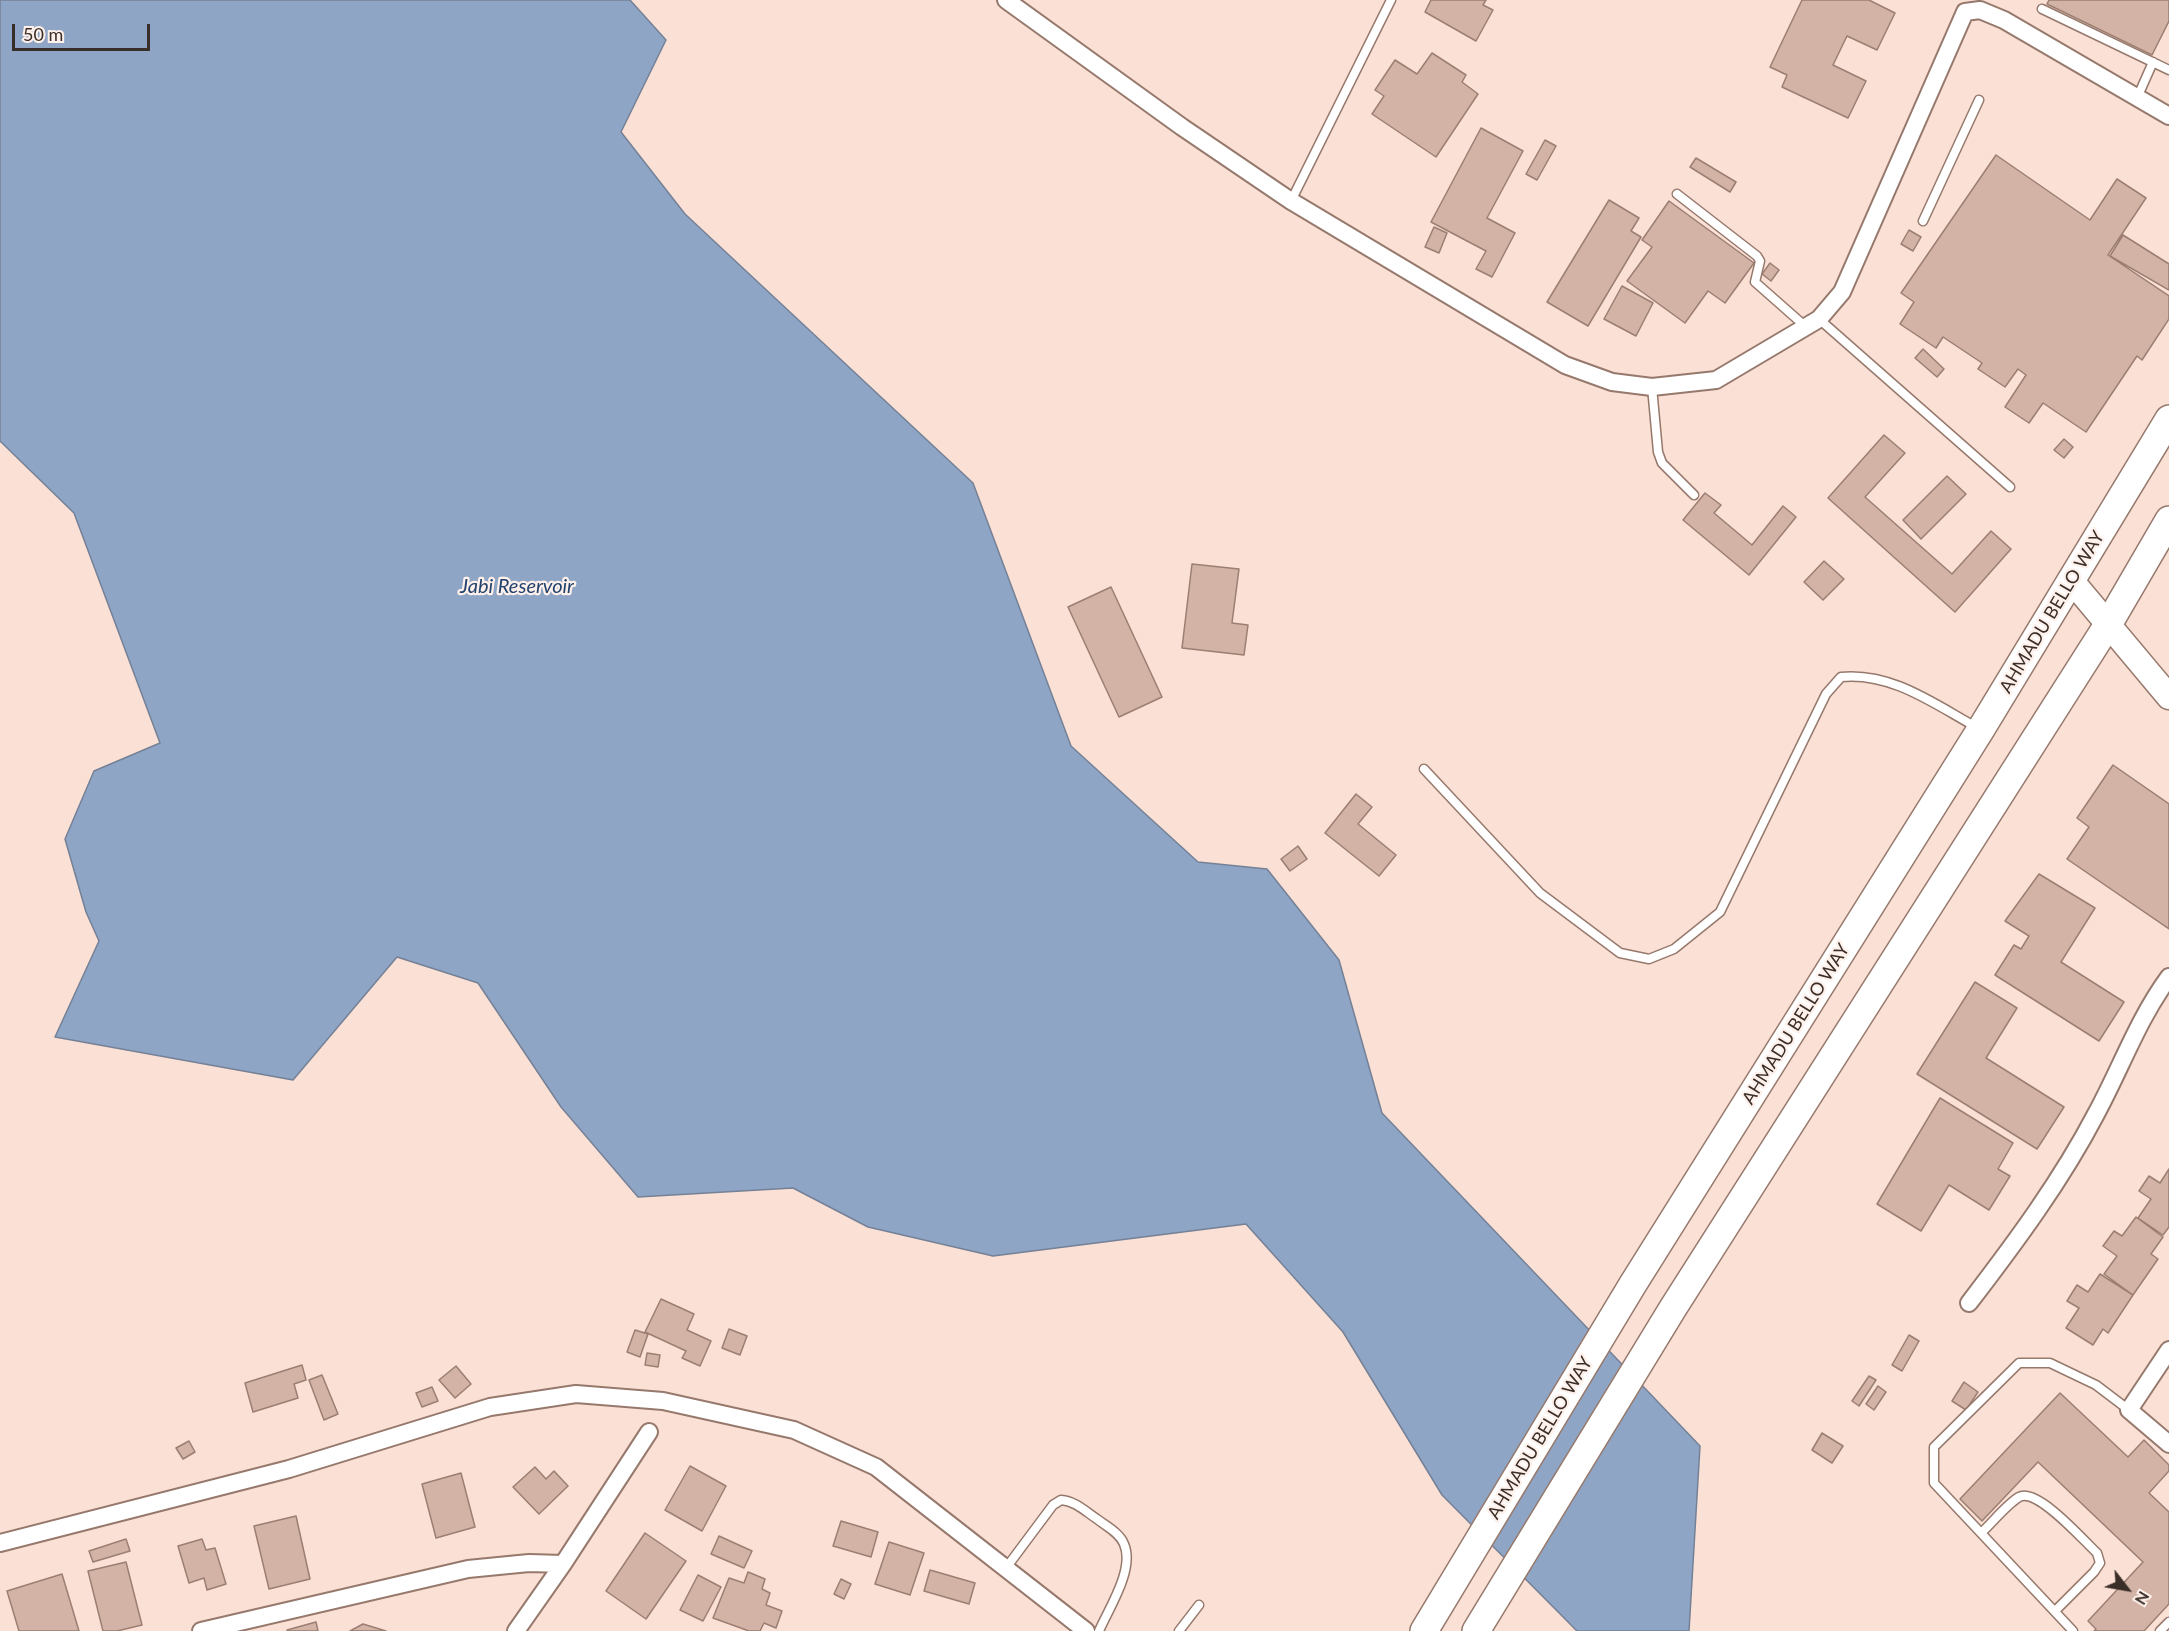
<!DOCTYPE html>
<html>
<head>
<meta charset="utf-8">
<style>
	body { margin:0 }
	#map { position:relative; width:2169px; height:1631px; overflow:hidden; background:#fbe0d5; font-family:Lato,sans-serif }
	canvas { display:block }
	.north { position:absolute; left:2097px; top:1559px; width:60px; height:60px; -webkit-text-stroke:4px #fef0eb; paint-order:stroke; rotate:121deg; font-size:16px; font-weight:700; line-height:24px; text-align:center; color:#3a2e28 }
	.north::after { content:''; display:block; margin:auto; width:21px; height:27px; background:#3a2e28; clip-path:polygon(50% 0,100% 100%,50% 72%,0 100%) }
	.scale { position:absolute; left:12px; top:24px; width:138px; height:27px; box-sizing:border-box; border:3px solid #3a2e28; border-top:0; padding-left:8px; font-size:18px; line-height:21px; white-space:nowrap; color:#3a2e28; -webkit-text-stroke:4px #fef0eb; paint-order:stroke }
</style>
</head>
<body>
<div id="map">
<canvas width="2169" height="1631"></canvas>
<div class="north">N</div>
<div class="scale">50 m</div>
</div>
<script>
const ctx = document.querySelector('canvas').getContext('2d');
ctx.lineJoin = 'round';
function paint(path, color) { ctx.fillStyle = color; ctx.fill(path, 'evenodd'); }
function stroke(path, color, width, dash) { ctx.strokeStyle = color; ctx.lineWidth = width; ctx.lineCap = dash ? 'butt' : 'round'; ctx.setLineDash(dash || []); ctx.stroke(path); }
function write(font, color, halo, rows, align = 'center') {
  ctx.font = font + ' Lato,sans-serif'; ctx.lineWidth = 4.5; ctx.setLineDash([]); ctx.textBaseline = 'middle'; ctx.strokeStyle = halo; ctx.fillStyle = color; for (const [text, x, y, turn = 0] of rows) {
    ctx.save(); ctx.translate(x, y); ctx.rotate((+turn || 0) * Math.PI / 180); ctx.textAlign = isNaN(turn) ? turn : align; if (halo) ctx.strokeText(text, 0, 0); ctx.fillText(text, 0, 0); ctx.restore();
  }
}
const water = new Path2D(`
	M0,0H630L666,40L621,132L685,214L973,483L1071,746L1198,862L1267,869L1339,960L1382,1113L1700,1446L1689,1631H1577L1442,1495L1343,1332L1246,1224L993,1256L868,1227L793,1188L638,1197L561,1107L478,983L397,957L293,1080L55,1037L99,941L86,912L65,839L94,771L160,743L74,513L0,441Z`);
paint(water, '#8ea5c5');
stroke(water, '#758196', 1.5);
const building = new Path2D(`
	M1431,0H1486L1483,5L1493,10L1476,41L1425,12Z
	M1802,0H1869L1895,13L1877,50L1847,36L1833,65L1866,81L1848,118L1782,87L1787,75L1770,67Z
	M2049,0H2169V21L2152,55L2047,4Z
	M1432,53L1466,75L1462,82L1478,94L1436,157L1372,114L1384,96L1375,90L1395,60L1417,74Z
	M1481,128L1523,151L1487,218L1515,233L1492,277L1476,269L1486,251L1431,222Z
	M1545,140L1556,146L1537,180L1526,174Z
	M1996,155L2090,220L2117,179L2146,198L2108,255L2169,296V319L2142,360L2137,356L2086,432L2043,403L2029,423L2005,407L2026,375L2018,369L2005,387L1978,369L1982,363L1943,337L1936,348L1900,324L1914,302L1901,293Z
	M1696,158L1736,182L1730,192L1690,167Z
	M1609,200L1639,218L1631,231L1641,237L1588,326L1547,302Z
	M1669,201L1754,263L1725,303L1708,291L1685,323L1627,281L1652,247L1642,240Z
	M1434,227L1447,233L1439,253L1425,247Z
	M1909,230L1921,237L1913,251L1901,244Z
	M2123,235L2169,264V290L2110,256Z
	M1770,263L1779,270L1771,281L1762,274Z
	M1622,286L1653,303L1636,336L1604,319Z
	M1923,349L1944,369L1937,377L1915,358Z
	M1884,435L1905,453L1865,497L1952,574L1991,531L2011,549L1955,612L1828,498Z
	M2064,439L2073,447L2064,458L2054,450Z
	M1947,476L1966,494L1921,539L1903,520Z
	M1705,493L1721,505L1714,513L1752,545L1783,506L1796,517L1749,575L1683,520Z
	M1824,561L1844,579L1823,600L1804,582Z
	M1192,564L1239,569L1232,623L1248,625L1244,655L1182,648Z
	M1111,587L1162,697L1119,717L1068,607Z
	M2113,765L2169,804V929L2067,859L2089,827L2077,818Z
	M1356,794L1372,807L1358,824L1396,855L1379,876L1325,833Z
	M1298,846L1307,859L1290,871L1281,859Z
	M2039,874L2095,908L2061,962L2124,1002L2099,1041L1995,975L2014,945L2021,949L2029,936L2005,921Z
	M1975,982L2017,1008L1986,1058L2064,1107L2037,1149L1917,1074Z
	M1940,1098L2013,1143L1998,1169L2010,1176L1989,1210L1949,1185L1921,1231L1877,1204Z
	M2169,1169V1227L2163,1235L2138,1218L2151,1199L2139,1191L2149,1176L2160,1183Z
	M2136,1217L2163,1237L2151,1254L2158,1259L2133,1295L2104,1274L2117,1256L2103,1246L2114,1231L2122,1236Z
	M2100,1274L2133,1295L2108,1333L2103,1329L2093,1345L2066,1328L2079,1308L2067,1301L2077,1285L2088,1292Z
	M661,1299L694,1314L687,1330L711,1341L700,1366L682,1358L686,1351L645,1332Z
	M729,1329L747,1336L740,1355L722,1348Z
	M635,1330L648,1334L640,1357L627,1352Z
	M1909,1335L1919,1341L1902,1371L1892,1365Z
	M647,1353L660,1355L658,1367L645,1365Z
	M302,1365L306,1380L294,1384L298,1398L253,1412L245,1383Z
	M456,1366L471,1384L455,1398L439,1380Z
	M322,1375L338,1414L324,1420L309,1380Z
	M1869,1376L1876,1380L1859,1406L1852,1401Z
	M1964,1382L1978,1392L1966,1410L1952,1401Z
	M1878,1386L1886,1392L1874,1410L1866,1404Z
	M432,1387L438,1401L422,1407L416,1393Z
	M2060,1393L2128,1457L2144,1440L2169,1465V1471L2149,1493L2169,1512V1604L2144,1631H2094L2096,1629L2088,1621L2143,1562L2038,1462L1982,1521L1960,1499Z
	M1822,1433L1843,1446L1832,1463L1812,1450Z
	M189,1441L195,1452L183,1459L176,1448Z
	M690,1466L726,1486L702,1531L665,1510Z
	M535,1467L546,1479L554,1471L568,1486L539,1514L513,1487Z
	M461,1473L475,1527L436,1538L422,1484Z
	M296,1516L310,1579L269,1589L254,1526Z
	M841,1521L878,1532L871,1557L833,1546Z
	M645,1533L686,1561L646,1619L606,1591Z
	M719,1536L752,1551L744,1568L711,1554Z
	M126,1539L130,1551L93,1562L89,1551Z
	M202,1539L206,1550L215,1548L226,1584L207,1590L204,1578L189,1583L178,1546Z
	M889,1542L924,1553L910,1595L875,1584Z
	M126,1562L142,1625L117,1631H103L88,1571Z
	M930,1570L975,1583L969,1604L924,1591Z
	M748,1572L765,1579L762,1589L770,1593L766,1605L782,1611L776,1628L764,1623L760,1631H749L713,1618L729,1578L744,1583Z
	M62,1574L79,1631H19L7,1591Z
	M698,1575L721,1587L703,1621L680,1610Z
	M841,1579L851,1584L844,1599L834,1594Z
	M316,1622L318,1631H288L287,1630Z
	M363,1624L386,1631H350Z`);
paint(building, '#d3b3a5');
stroke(building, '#9c7e72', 1.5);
const lane = new Path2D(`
	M2042,9L2169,70
	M2137,98L2153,62
	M1677,194L1757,256L1760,261L1755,282L1806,327
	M1291,201L1391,0
	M1923,221L1979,100
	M1819,319L2010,487
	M1652,387L1658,452L1662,463L1694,495
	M1424,769L1540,893L1620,953L1649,959L1674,949L1720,912L1826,694L1841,677C1892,672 1934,704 1978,728
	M1981,1533C1993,1522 2006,1505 2019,1497C2037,1487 2083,1540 2097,1553L2100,1563L2094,1572L2055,1611
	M1006,1568L1053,1505L1061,1500C1075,1501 1085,1511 1097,1519C1106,1526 1120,1533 1124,1544C1135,1569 1109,1608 1099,1631
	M1179,1631L1199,1605
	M2073,1631L1934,1483V1447L2019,1363H2050L2096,1385L2129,1410
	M2160,1631L2169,1622`);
const street = new Path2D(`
	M1006,0L1182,127L1291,201L1565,365L1612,382L1652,387L1716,380L1819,319L1842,292L1965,12L1980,10L2004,20L2169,116
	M1969,1303C2015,1243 2061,1181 2096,1114C2121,1068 2138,1019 2169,977
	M2169,1350L2129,1410L2169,1444
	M0,1543L289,1469L490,1407L576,1394L663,1401L794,1430L876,1467L1086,1631
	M201,1631L468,1569L529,1563L563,1564
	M516,1631L563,1564L649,1432`);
const secondary = new Path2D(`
	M2071,580L2169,697`);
const primary = new Path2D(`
	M1424,1631L1633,1284L1981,729L2169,419
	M1476,1631L1673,1308L2109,623L2169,520`);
stroke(lane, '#96796c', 11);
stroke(street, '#96796c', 20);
stroke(secondary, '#96796c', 27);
stroke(primary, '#96796c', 30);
stroke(lane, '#fff', 8);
stroke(street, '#fff', 16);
stroke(secondary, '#fff', 24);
stroke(primary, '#fff', 27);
write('18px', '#3a2e28', '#fef0eb', [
	["AHMADU BELLO WAY",2052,612,-59],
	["AHMADU BELLO WAY",1796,1024,-58],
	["AHMADU BELLO WAY",1540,1438,-59]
]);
write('italic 20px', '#21426d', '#fef0eb', [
	["Jabi Reservoir",517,587]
]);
</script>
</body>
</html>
